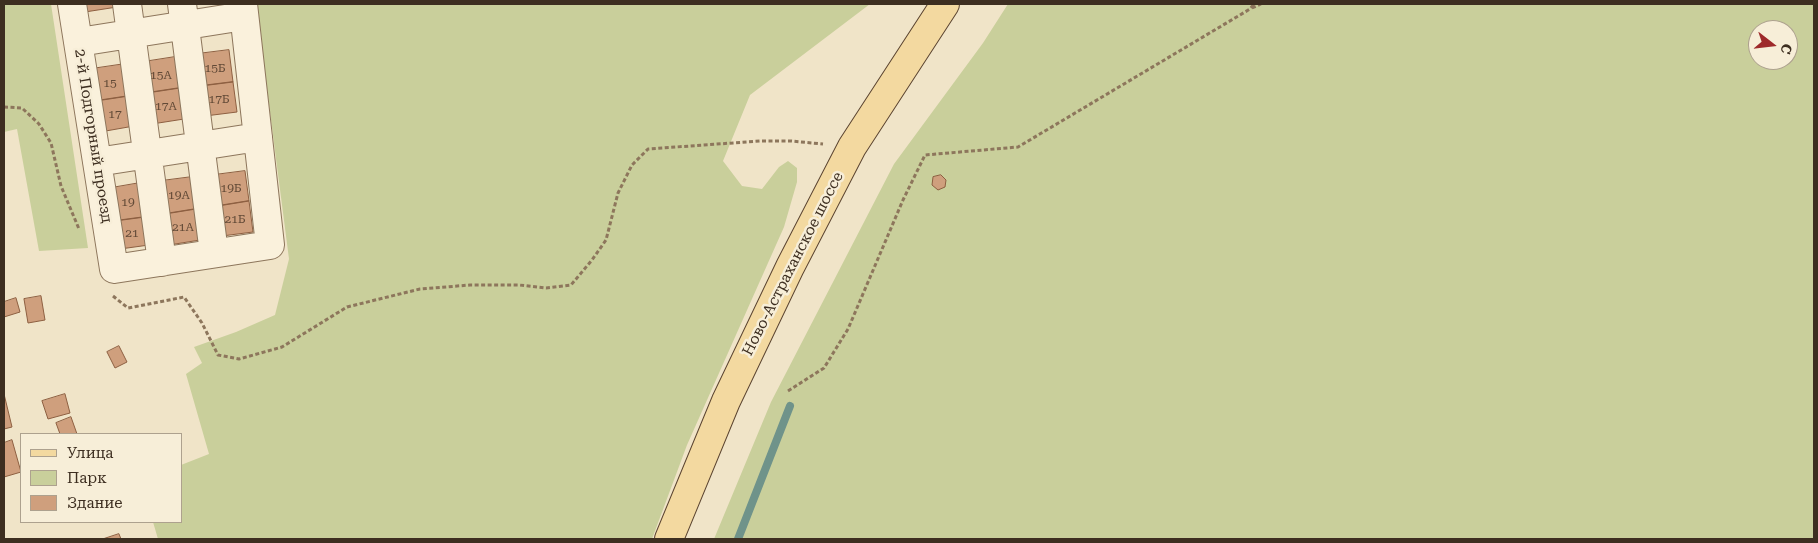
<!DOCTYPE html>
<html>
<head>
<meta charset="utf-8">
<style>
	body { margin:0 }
	#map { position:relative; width:1818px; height:543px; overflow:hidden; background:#f0e4c8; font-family:"Roboto Serif",serif }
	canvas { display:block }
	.frame { position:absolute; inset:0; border:5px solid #3d2e20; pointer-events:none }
	.legend { position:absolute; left:20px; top:433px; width:162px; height:90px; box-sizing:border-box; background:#f7eed8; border:1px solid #ada18e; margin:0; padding:6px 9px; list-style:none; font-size:15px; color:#3d2e20 }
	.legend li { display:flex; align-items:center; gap:10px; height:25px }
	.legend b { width:25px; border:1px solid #ada18e }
	.north { position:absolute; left:1748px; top:20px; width:50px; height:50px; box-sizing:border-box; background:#f7eed8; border:1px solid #ada18e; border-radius:50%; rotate:106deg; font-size:14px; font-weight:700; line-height:20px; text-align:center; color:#3d2e20 }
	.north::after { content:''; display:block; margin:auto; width:18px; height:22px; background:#9e2a2b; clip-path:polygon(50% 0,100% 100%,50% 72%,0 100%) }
</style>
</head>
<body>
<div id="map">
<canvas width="1818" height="543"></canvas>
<div class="frame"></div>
<ul class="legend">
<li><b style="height:6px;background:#f3d9a0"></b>Улица</li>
<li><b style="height:14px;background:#c9cf9b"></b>Парк</li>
<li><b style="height:14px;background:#cf9f7d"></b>Здание</li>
</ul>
<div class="north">С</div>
</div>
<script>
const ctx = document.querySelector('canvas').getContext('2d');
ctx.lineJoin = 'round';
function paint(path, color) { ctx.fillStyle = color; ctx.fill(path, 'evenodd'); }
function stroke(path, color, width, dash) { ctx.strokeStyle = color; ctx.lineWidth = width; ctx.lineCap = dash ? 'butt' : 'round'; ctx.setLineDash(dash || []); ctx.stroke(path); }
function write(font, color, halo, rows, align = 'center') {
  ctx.font = font + ' "Roboto Serif",serif'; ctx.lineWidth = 5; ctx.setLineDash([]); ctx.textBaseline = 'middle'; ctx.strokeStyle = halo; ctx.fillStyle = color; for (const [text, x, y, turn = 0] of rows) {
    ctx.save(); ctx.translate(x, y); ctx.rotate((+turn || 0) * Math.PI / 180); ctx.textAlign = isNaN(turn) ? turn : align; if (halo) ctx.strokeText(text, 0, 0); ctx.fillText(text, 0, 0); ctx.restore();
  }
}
paint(new Path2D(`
	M4,4H51L88,248L39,251L17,129L4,132Z
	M256,4H870L750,95L723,161L742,186L762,189L779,167L788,161L797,168V182L784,227L687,445L652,539H158L153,522H181V465L209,454L186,374L202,363L194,347L236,332L275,315L289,259Z
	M1008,4H1814V539H714L771,402L894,164L983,43ZM1758,30H1788V60H1758Z`), '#c9cf9b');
stroke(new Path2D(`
	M738,539L790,406`), '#6f938a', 8);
const building = new Path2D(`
	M84,4H116L117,7L85,12Z
	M229,50L233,82L201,86L197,54Z
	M175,57L180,88L147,93L143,62Z
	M125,64L129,96L96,101L91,69Z
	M233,82L237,112L205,116L201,86Z
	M180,88L184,119L152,124L147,93Z
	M129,96L134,126L100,132L96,101Z
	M245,171L249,201L218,206L214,175Z
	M941,175L946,180L945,187L938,190L932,185L933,177Z
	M192,177L196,209L165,214L161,181Z
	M140,183L145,217L115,221L111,188Z
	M249,201L253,232L222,236L218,206Z
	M196,209L200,240L169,245L165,214Z
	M145,217L149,245L120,249L115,221Z
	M41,296L45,320L28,323L24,299Z
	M16,298L20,312L4,317V302Z
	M119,346L127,362L115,368L107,352Z
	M4,394L12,427L4,429Z
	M65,394L70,413L48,419L42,401Z
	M71,417L77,434H60L56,423Z
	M12,440L21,472L4,477V443Z
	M119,534L121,539H103Z`);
paint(building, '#cf9f7d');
stroke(building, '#8d5f41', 1);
const minor = new Path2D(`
	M72,4L114,269L270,245L243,4
	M127,4L162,262
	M182,4L214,253
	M79,42L244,16
	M97,162L258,137`);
const major = new Path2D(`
	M669,539L726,401L790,267L852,147L945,4`);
stroke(minor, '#8d765c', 30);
stroke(major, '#5b4430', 30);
stroke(new Path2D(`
	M1252,8L1261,4
	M4,107L22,108L39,124L51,143L61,186L79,229
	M113,296L128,308L184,297L202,323L218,355L239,359L282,347L347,307L420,289L470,285H519L546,288L571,285L592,260L606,240L618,193L632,165L648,149L760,141H791L823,144
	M788,391L824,368L848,329L903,200L925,155L1018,147L1250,9L1254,4`), '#8d765c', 3, [4, 2.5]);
stroke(minor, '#faf1dc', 28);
stroke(major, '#f3d9a0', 28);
write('12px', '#624a37', null, [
	["15Б",215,68],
	["15А",161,75],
	["15",110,83],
	["17Б",219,99],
	["17А",166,106],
	["17",115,114],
	["19Б",231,188],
	["19А",179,195],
	["19",128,202],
	["21Б",235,219],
	["21А",183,227],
	["21",132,233]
]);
write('15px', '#3d2e20', '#f7eed8', [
	["2-й Подгорный проезд",93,136,81],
	["Ново-Астраханское шоссе",793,264,-63]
]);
</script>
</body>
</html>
